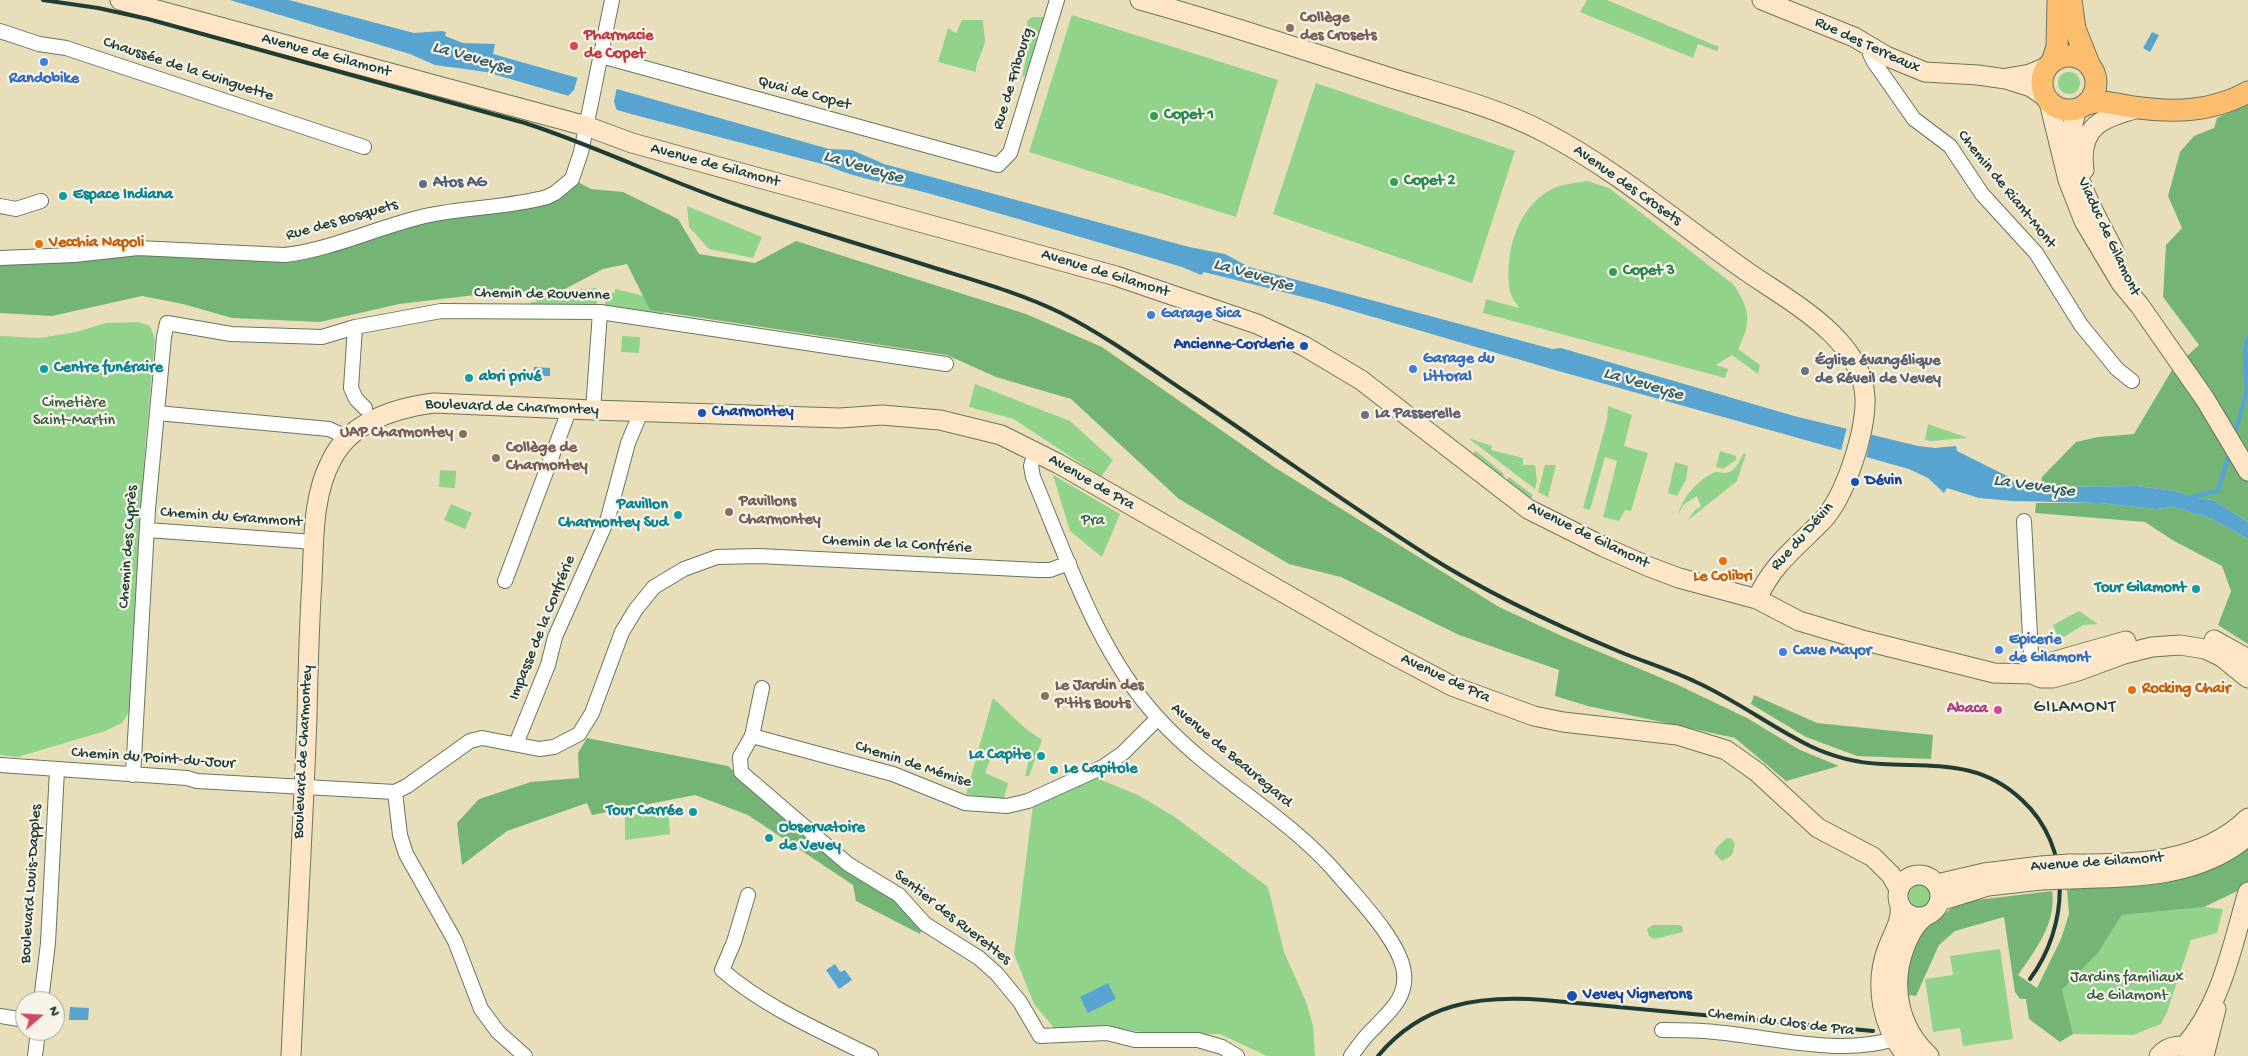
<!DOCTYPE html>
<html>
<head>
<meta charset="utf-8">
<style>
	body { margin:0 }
	#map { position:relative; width:2248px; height:1056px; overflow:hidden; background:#e8dfba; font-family:"Gochi Hand",sans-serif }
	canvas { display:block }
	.north { position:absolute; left:15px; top:991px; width:50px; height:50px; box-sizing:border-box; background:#f7f3e8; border:1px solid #a1aaa0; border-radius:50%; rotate:71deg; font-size:14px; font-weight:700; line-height:20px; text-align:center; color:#1f3d34 }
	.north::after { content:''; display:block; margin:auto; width:18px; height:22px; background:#d1495b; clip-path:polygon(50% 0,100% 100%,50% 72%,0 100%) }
</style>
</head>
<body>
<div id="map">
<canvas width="2248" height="1056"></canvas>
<div class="north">N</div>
</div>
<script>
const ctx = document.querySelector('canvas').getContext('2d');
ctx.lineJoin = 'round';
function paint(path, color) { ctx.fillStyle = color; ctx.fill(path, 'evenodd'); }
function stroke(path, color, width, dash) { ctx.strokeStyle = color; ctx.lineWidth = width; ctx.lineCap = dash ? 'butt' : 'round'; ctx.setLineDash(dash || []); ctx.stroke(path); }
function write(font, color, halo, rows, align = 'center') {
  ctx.font = font + ' "Gochi Hand",sans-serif'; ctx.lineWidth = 4.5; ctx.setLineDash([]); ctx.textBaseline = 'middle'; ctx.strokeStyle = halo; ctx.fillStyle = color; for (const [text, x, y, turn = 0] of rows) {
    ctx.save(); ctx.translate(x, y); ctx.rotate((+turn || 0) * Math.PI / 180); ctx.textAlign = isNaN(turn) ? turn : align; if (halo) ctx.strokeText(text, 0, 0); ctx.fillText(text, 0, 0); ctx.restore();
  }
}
paint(new Path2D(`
	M1587,0H1607L1719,47L1717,51L1698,44L1693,58L1580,12Z
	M1072,15L1278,80L1236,217L1029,152Z
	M1032,17H1045L1029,74L1022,77L1029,45L1027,21Z
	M962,20H983C983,27 985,35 985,41C984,51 975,63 976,72L938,62L948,28L956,33Z
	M2058 83a11 11 0 1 1 22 0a11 11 0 1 1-22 0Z
	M1316,83L1515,151L1472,283L1273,214Z
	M1587,181L1609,188L1734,285C1750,310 1752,322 1738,349L1760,365L1758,374L1732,355L1716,365L1728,369L1725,378L1483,313L1486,299L1519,308C1516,303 1511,297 1510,291C1504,255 1516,209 1550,190C1562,184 1574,183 1587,181Z
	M687,206L762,237L753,258L709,249L689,227Z
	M597,288V307H530L531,302H536L535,297L575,295L574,290Z
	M615,289L644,296L650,310L664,312L663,319L605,308V292L615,293Z
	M138,322L150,326L155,339L145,451L131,708L122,723L105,731L18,757L0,755V336L40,338L76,332L106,323Z
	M622,336L640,337L639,353L621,352Z
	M975,384L1070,421L1113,460L1101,477L1014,419L969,407Z
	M1608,406L1632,415L1624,446L1648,453L1631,511L1625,510L1619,521L1603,517L1617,461L1605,457L1590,510L1583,508L1607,420Z
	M1928,424L1968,438L1931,441L1925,440Z
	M1468,438L1492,446L1491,450L1523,458V465H1535L1537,481L1535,489Z
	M1476,451L1504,474L1500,478L1471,455Z
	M1720,451L1736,456V460L1723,469L1716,467Z
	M1743,454H1746L1737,481L1687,521L1695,510L1701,507L1697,496L1683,505L1678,515C1682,498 1698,480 1713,473C1718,471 1720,473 1725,473C1735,472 1739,462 1743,454Z
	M1675,462L1688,466L1686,480L1677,496L1668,493Z
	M1545,465H1556L1548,497L1538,492Z
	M440,470L456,471L455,488L439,487Z
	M1053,475L1120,514L1102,557L1070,531Z
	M1509,477L1533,495L1530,501L1505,482Z
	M451,504L472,513L465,529L444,520Z
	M2079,611L2098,624L2083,625L2059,640L2053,625Z
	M993,698L1025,728L1042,740L1029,776H1025L1029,759L1006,751L1005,754L994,750L985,773L1008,783L1004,799L983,798L966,794Z
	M1094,777L1138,795L1175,817L1268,887L1284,952L1307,1004L1313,1026L1315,1056H1267L1220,1034H1154L1115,1028L1055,1029L1034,1004L1014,954L1033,805Z
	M668,805L670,834L625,840V816L655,812V806Z
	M1727,838L1732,839L1735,844L1732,855L1722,861L1714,853L1717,847Z
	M1909 896a11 11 0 1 1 22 0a11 11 0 1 1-22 0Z
	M2204,907L2223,909L2217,933L2191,940L2167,1012L2161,1024L2133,1035L2073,1034L2062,990L2098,953L2122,915Z
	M1653,925H1678L1682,926L1683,932L1654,939L1649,936L1647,929Z
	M2000,949L2013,1039L1963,1046L1960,1028L1933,1032L1925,979L1953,975L1950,956Z`), '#91d38a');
paint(new Path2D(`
	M2248,104V522L2213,500L2197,498L2175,491L2137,486L2040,487L2042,477L2076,442L2098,437L2134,434L2172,370L2199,345L2163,297L2166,245L2182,228L2168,196L2180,152L2194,136L2214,128L2217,118Z
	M572,179L591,189L623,192L678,219L699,254L755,263L796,241L1026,314L1102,347L1274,467L1499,607L1564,637L1678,685L1747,718L1800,750L1839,766L1786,781L1735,738L1588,706L1555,696L1559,670L1459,635L1341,577L1289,564L1179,499L1071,399L996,377L947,355L650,310L627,264L603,269L565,289L492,293L399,304L320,322L232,318L183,304L142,296L52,316L0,313V258L118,250L275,256L389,225L537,200Z
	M2036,503H2098L2156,509L2174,507L2212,519L2248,539V644L2218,625L2231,591L2222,566L2174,541L2145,522L2035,513Z
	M1754,695L1817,723L1933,735L1931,759L1857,756L1806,737L1751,704Z
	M587,738L728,766L787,820L894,897L923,926L920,934L856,901L853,885L748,815L695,795L592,815L587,803L507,831L462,865L457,823L479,799L531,782L579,778L578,753Z
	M2248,845V886L2204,907L2122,915L2098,953L2062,990L2073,1034L2060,1042L2029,1019L2026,999H2020L2015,992L2004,917L1955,931L1939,945L1916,996L1909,995L1904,968L1924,929L1960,902L2052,891C2057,922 2035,951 2018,975L2037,988L2061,939L2069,914L2067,889C2098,887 2130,888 2160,884C2181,881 2235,862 2248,845Z`), '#74b576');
paint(new Path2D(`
	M230,0H289L414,33L442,31L446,32L445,36L463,43L495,44L493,54L829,149L852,150L884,164L1189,247L1225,254L1249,267L1552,349L1561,348L1794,416L1918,446L1935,448L1956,446L1957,451L2009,477L2015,482L2040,487L2137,486L2175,491L2197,498L2213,500L2248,522V539L2212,519L2174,507L2156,509L2098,503L2013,501L1979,498L1947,488L1944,493L1928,478L1909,469L1555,370L1315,300L1204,272L1201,275L1182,267C1099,242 1015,218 931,194C896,184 859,180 826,165L631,114L486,72L435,65L410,54Z
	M2152,32L2159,35L2150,52L2143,48Z
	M534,367L550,368V376H533Z
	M835,964L840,972L845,970L852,980L839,989L826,970Z
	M1108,983L1116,999L1088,1013L1080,997Z
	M70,1007L89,1008L88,1020H69Z`), '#57a4d0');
paint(new Path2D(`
	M578,76L617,87L614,101L617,112L566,98L574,90Z
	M1847,427L1872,433L1866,459L1841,451Z`), '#e8dfba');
stroke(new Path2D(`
	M2234,437L2247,390L2245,348L2248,338
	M2187,498L2218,491L2230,452`), '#57a4d0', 4.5);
const street = new Path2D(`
	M0,31L39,44L66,48L364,147
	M1871,48L1870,54L1874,62L1914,119L1950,146L1982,194L2036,253L2081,325L2117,369L2132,381
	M601,56L998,165L1010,153L1057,0
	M0,206L16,209L41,201
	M0,258L74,255L138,248L285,255C333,249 378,227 425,216C465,207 507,208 547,197L555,193L572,179L581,152L612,0
	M355,327L351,388L356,399L365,408
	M593,410L600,312
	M157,413L329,429L348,438
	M1035,451L1031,466L1033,477C1067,558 1098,653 1158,718C1212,778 1288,815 1340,877C1359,899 1401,943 1404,973C1407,997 1390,1011 1375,1027C1366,1035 1358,1046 1351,1056
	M2024,521L2032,674
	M147,530L314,542
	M505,581L570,408
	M762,688L752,736L740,757L741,772L848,864L899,895L925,924L979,958L997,974L1020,1002L1040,1036L1107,1033L1135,1040H1198L1222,1047L1237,1056
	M752,736L893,774L965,803L1007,806L1028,801L1103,767L1123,753L1158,718
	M516,744L548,665L555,637L608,518L628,443L641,412
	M0,765L187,778L197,781L395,792L407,786L470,741L482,738L539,749L554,747L579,734L592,713L622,632L636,609L654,587L684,569L717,557L759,556L1038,570H1050L1069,563
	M133,775L148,509L164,337L167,323L231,334L322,337L355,327L441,311L600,312L946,364
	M395,792L400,835L406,854L455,941L481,1009L498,1032L525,1056
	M748,895L734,942L722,970C766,1008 819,1030 871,1056
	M41,1001L48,943L57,770
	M0,1016L25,1020
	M1662,1030C1679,1030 1697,1030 1715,1032C1772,1037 1840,1056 1894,1039
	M35,1056L38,1031`);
const secondary = new Path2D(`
	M120,0L586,126L632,143L1116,276L1257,324L1304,346L1361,380L1528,509L1604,547L1647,566L1679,578L1757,599L1799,621L1866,641L1994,673L2032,674L2041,678H2053L2078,671L2124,654L2152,647L2180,645L2205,649L2222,657L2248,678
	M1140,0C1222,22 1303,50 1385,76C1438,93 1494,106 1544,132C1617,170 1679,224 1746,271C1789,301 1863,339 1865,398C1866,431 1846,495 1823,520C1797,547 1773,563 1757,599
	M1762,0L1854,37L1886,56L1925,72L1978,75L2006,79L2031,87L2047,98
	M2007,78L2030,74L2049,66
	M2049,102L2068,180L2084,221L2121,283L2140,306L2205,399L2248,471
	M2077,109C2059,159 2092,207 2114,251
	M2084,170C2078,126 2103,117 2139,108
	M2214,640L2248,659
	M2032,674L2041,665L2126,641
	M2069,864C2132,864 2200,865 2248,818
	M1898 896a21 21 0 1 1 42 0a21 21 0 1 1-42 0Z
	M2068,879C2127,877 2195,879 2244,839
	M1937,884L1984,873L2041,866
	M1940,901L1988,886L2041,880
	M1900,906C1902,922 1892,935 1887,950C1874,985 1882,1028 1907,1056
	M1924,917C1914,925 1910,935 1905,946C1890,985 1898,1027 1929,1056
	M2184,1047C2222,1004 2232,946 2248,892
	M291,1056C296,943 303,830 307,717C308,671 309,626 312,581C314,540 312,496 332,459C351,422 395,408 434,403L593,410L840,418L882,415L940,420L1001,435L1059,464L1373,644L1452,686L1534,716L1563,722L1677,735L1726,750L1757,772L1818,828L1873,857L1891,875L1899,889
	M2159,1056C2169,1045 2182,1043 2195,1052
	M2204,1056L2216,1009`);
const primary = new Path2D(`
	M2071,0L2075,29L2089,64
	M2042 83a27 27 0 1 1 54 0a27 27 0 1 1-54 0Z
	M2052,62L2057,47L2058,0
	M2087,104C2102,99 2118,105 2133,107C2173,113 2212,112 2248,92`);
stroke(street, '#657663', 16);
stroke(secondary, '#657663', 21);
stroke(primary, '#657663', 23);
stroke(street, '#fff', 14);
stroke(secondary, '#fee5c5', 19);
stroke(primary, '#fcbd6e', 21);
stroke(new Path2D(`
	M43,0L98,8L148,19L525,123C602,148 675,185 752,210C813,231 876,249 938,269C980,282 1022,294 1061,313C1108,337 1151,369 1195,398C1272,450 1348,505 1427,555C1487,593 1553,624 1618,651C1644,662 1671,670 1696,682C1736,700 1771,727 1810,746C1833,757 1857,763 1882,764C1935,767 1980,760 2022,800C2073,847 2069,926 2030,979
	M1378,1056C1422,1003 1479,995 1544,1000L1873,1031`), '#1f3d34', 4);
const secondaryBridge = new Path2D(`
	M2041,866L2069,864
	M2041,880L2068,879`);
stroke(secondaryBridge, '#657663', 21, []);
stroke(secondaryBridge, '#fee5c5', 19);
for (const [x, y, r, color] of [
	[1290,28,5,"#8d6e63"],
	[574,46,5,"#e0444e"],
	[44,62,5,"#3f7fe0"],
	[1154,116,5,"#2e9e5b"],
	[1394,182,5,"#2e9e5b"],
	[423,184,5,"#5c6f8a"],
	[63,196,5,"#0f9aa8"],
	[39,244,5,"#e8710a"],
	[1613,272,5,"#2e9e5b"],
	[1151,315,5,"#3f7fe0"],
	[1304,346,5,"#1a4fb4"],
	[44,369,5,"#0f9aa8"],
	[1413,369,5,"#3f7fe0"],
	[1805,371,5,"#6b7280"],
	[469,378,5,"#0f9aa8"],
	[702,413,5,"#1a4fb4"],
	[1365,415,5,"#6b7280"],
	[463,434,5,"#8d6e63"],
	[496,458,5,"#8d6e63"],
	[1855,482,5,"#1a4fb4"],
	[729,512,5,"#8d6e63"],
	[678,515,5,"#0f9aa8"],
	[1723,561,5,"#e8710a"],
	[2196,589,5,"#0f9aa8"],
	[1999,650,5,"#3f7fe0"],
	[1783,652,5,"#3f7fe0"],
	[2132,690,5,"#e8710a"],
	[1045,696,5,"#8d6e63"],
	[1998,710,5,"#d1479c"],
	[1041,756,5,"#0f9aa8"],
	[1054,770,5,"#0f9aa8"],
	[693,812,5,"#0f9aa8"],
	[769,838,5,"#0f9aa8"],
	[1572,996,6,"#1a4fb4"]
]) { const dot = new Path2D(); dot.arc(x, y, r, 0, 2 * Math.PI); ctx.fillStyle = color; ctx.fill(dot); stroke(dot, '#f7f3e8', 2); }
write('bold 16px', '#785e54', '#f7f3e8', [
	["Collège",1300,19],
	["des Crosets",1300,37],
	["UAP Charmontey",453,434,"right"],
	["Collège de",506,449],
	["Charmontey",506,467],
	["Pavillons",739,503],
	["Charmontey",739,521],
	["Le Jardin des",1055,687],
	["P'tits Bouts",1055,705]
], 'left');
write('bold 16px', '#be3a42', '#f7f3e8', [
	["Pharmacie",584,37],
	["de Copet",584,55]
], 'left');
write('16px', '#1f3d34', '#f7f3e8', [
	["Rue des Terreaux",1867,46,25],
	["Avenue de Gilamont",326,56,15],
	["Chaussée de la Guinguette",188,70,18],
	["Rue de Fribourg",1014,79,-73],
	["Quai de Copet",804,94,15],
	["Avenue de Gilamont",715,166,15],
	["Avenue des Crosets",1627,186,35],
	["Chemin de Riant-Mont",2006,190,51],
	["Rue des Bosquets",342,221,-16],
	["Viaduc de Gilamont",2108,237,65],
	["Avenue de Gilamont",1105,274,17],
	["Chemin de Rouvenne",542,295,1],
	["Boulevard de Charmontey",512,408,2],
	["Avenue de Pra",1091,483,30],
	["Chemin du Grammont",231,518,4],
	["Avenue de Gilamont",1588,536,26],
	["Rue du Dévin",1803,537,-48],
	["Chemin de la Confrérie",897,545,3],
	["Chemin des Cyprès",129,547,-86],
	["Impasse de la Confrérie",543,628,-68],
	["Avenue de Pra",1445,679,25],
	["Boulevard de Charmontey",304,752,-87],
	["Avenue de Beauregard",1231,756,40],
	["Chemin du Point-du-Jour",153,759,4],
	["Chemin de Mémise",913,765,18],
	["Avenue de Gilamont",2097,863,-4],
	["Boulevard Louis-Dapples",32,884,-86],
	["Sentier des Ruerettes",952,918,38],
	["Chemin du Clos de Pra",1781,1023,7]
]);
write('bold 16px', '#366cbe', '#f7f3e8', [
	["Randobike",44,80,"center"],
	["Garage Sica",1161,315],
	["Garage du",1423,360],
	["Littoral",1423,378],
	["Epicerie",2009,641],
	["de Gilamont",2009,659],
	["Cave Mayor",1793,652]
], 'left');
write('bold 16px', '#27864d', '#f7f3e8', [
	["Copet 1",1164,116],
	["Copet 2",1404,182],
	["Copet 3",1623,272]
], 'left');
write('bold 16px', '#4e5e75', '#f7f3e8', [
	["Atos AG",433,184]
], 'left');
write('bold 16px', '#0d838f', '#f7f3e8', [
	["Espace Indiana",73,196],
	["Centre funéraire",54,369],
	["abri privé",479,378],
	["Pavillon",668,506,"right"],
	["Charmontey Sud",668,524,"right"],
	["Tour Gilamont",2186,589,"right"],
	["La Capite",1031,756,"right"],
	["Le Capitole",1064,770],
	["Tour Carrée",683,812,"right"],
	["Observatoire",779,829],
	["de Vevey",779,847]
], 'left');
write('bold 16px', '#c56008', '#f7f3e8', [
	["Vecchia Napoli",49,244],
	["Le Colibri",1723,578,"center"],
	["Rocking Chair",2142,690]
], 'left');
write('bold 16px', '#164399', '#f7f3e8', [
	["Ancienne-Corderie",1294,346,"right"],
	["Charmontey",712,413],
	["Dévin",1865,482],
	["Vevey Vignerons",1583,996]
], 'left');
write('bold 16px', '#5b616d', '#f7f3e8', [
	["Église évangélique",1815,362],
	["de Réveil de Vevey",1815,380],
	["La Passerelle",1375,415]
], 'left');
write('16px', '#365b45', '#f7f3e8', [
	["Cimetière",74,404],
	["Saint-Martin",74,422],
	["Pra",1093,522],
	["Jardins familiaux",2127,979],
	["de Gilamont",2127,997]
]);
write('bold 16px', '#b23c85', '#f7f3e8', [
	["Abaca",1988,710]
], 'right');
write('italic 18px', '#305c63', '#f7f3e8', [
	["La Veveyse",472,59,16],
	["La Veveyse",863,168,16],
	["La Veveyse",1253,276,16],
	["La Veveyse",1643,385,16],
	["La Veveyse",2034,487,8]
]);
ctx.letterSpacing = '1px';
write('18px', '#1f3d34', '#f7f3e8', [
	["GILAMONT",2075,708]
]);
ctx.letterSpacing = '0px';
</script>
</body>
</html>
